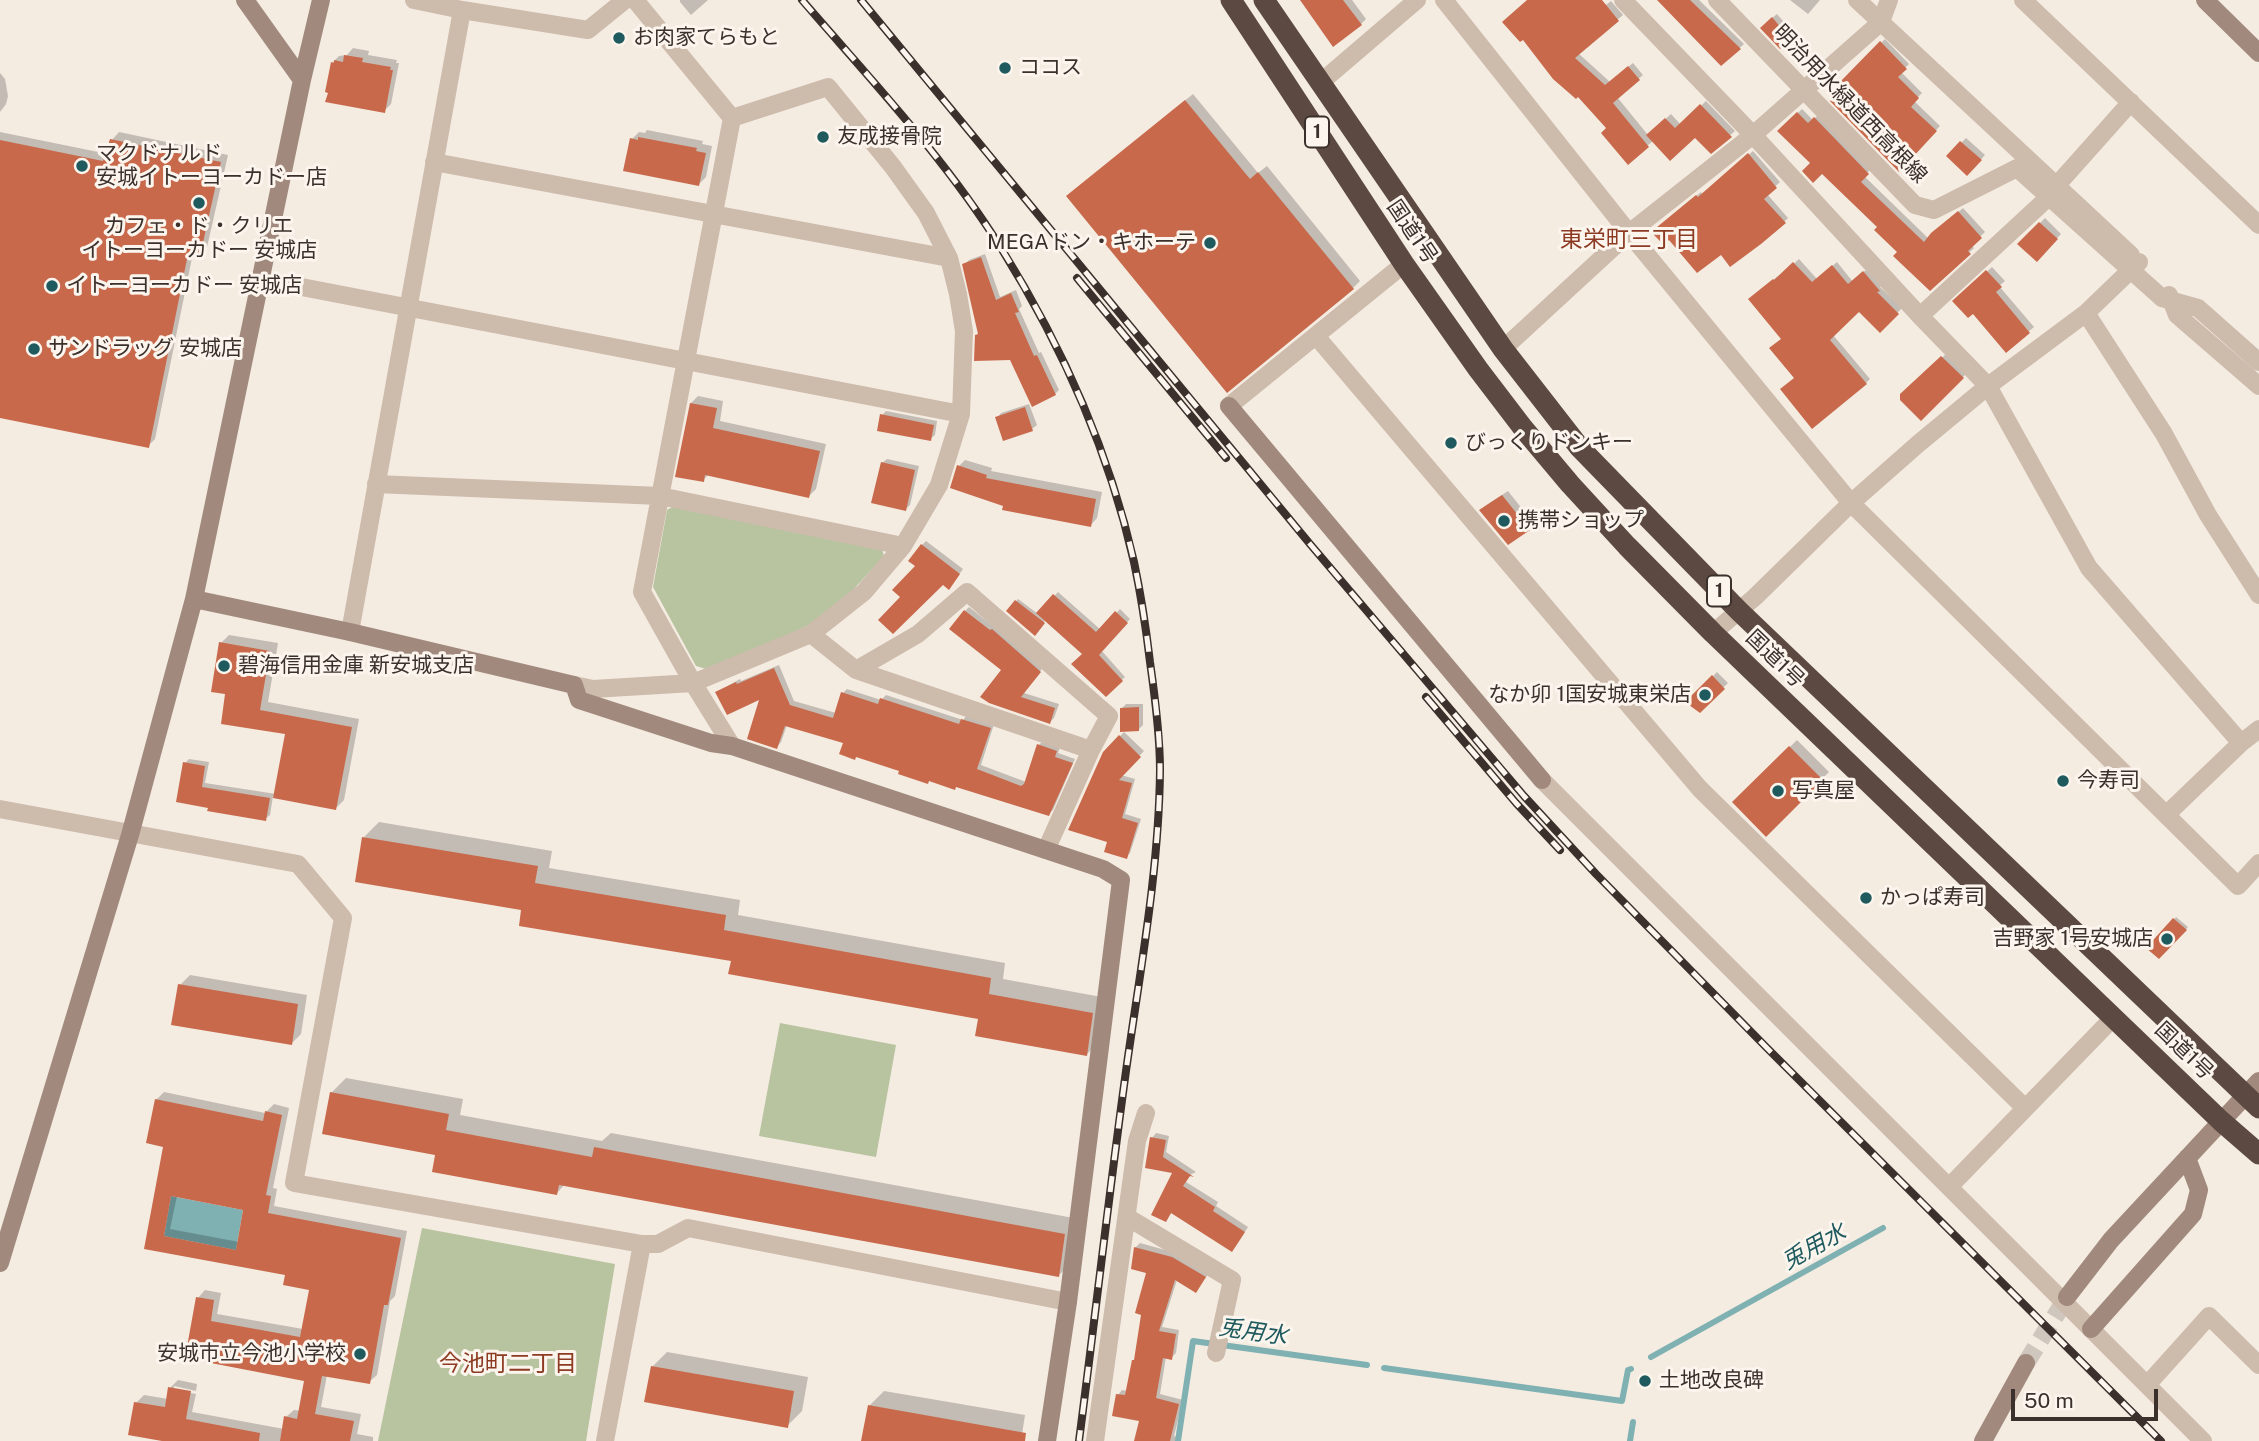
<!DOCTYPE html>
<html>
<head>
<meta charset="utf-8">
<style>
	body { margin:0 }
	#map { position:relative; width:2259px; height:1441px; overflow:hidden; background:#f4ebe1; font-family:"Public Sans",sans-serif }
	canvas { display:block }
	.scale { position:absolute; left:2011px; top:1389px; width:147px; height:32px; box-sizing:border-box; border:4px solid #3b302b; border-top:0; padding-left:9px; font-size:21px; line-height:24px; white-space:nowrap; color:#3b302b; -webkit-text-stroke:5px #fbf5ee; paint-order:stroke }
</style>
</head>
<body>
<div id="map">
<canvas width="2259" height="1441"></canvas>
<div class="scale">50 m</div>
</div>
<script>
const ctx = document.querySelector('canvas').getContext('2d');
ctx.lineJoin = 'round';
function paint(path, color) { ctx.fillStyle = color; ctx.fill(path, 'evenodd'); }
function stroke(path, color, width, dash) { ctx.strokeStyle = color; ctx.lineWidth = width; ctx.lineCap = dash ? 'butt' : 'round'; ctx.setLineDash(dash || []); ctx.stroke(path); }
function write(font, color, halo, rows, align = 'center') {
  ctx.font = font + ' "Public Sans","Noto Sans JP",sans-serif'; ctx.lineWidth = 6; ctx.setLineDash([]); ctx.textBaseline = 'middle'; ctx.strokeStyle = halo; ctx.fillStyle = color; for (const [text, x, y, turn = 0] of rows) {
    ctx.save(); ctx.translate(x, y); ctx.rotate((+turn || 0) * Math.PI / 180); ctx.textAlign = isNaN(turn) ? turn : align; if (halo) ctx.strokeText(text, 0, 0); ctx.fillText(text, 0, 0); ctx.restore();
  }
}
paint(new Path2D(`
	M677,504L881,546L884,556C865,576 848,598 826,614C796,636 741,654 706,669L696,666L653,587L667,510Z
	M780,1023L896,1045L876,1157L759,1136Z
	M422,1228L615,1264L586,1441H378Z`), '#b8c4a0');
paint(new Path2D(`
	M171,1196L243,1210L236,1250L164,1236Z`), '#7fb0b2');
paint(new Path2D(`
	M680,0H708L691,15L680,2Z
	M1302,0H1352L1366,19L1361,24Z
	M1529,0H1601L1606,5L1611,1L1623,15L1578,53L1610,82L1633,63L1643,75L1617,97L1648,135L1671,114L1681,125L1706,101L1735,131L1711,151L1696,135L1653,141L1628,162Z
	M1659,0H1699L1744,44L1722,64Z
	M1790,0H1820L1808,14Z
	M1777,14L1795,35L1781,47L1766,23Z
	M1885,39L1909,64L1901,72L1922,93L1914,101L1940,126L1899,169L1842,82Z
	M353,48L369,51L368,55L397,60L396,63H399L391,104L384,111L332,63L339,56L347,55Z
	M0,73L5,79L8,96L6,104L0,112Z
	M1193,94L1258,173L1267,166L1360,281L1353,288L1076,189Z
	M1802,109L1813,120L1819,114L1872,168L1864,176L1929,239L1963,208L1985,232L1971,245L1974,248L1930,289L1880,227L1779,131Z
	M647,130L703,141L702,144L712,146L706,177L699,184L632,139L639,132L645,133Z
	M0,132L108,154L112,140L119,132L228,155L207,247L199,254L193,253L155,439L148,446L0,416Z
	M1966,138L1985,155L1967,174L1948,156Z
	M1753,151L1780,182L1767,194L1788,218L1784,222L1721,253L1669,238L1657,228L1701,192L1703,195Z
	M2045,218L2061,234L2037,260L2020,243Z
	M985,254L1000,297L1016,290L1022,306L1019,309L1039,353L1041,352L1059,390L1055,394L980,333L964,265L969,260Z
	M1799,259L1817,279L1837,262L1853,282L1868,268L1883,285L1880,287L1902,308L1880,331L1859,310L1833,335L1870,379L1866,383L1796,377L1783,338L1754,295L1778,276L1779,277Z
	M1992,267L2005,281L1999,286L2034,327L2006,351L1973,312L1955,302Z
	M1947,353L1967,373L1921,418L1902,395Z
	M698,396L723,401L720,421L826,444L816,489L809,496L709,474L703,480L691,403Z
	M1029,404L1037,425L1032,429L997,418L1001,413Z
	M886,411L937,421L935,435L930,439L882,415Z
	M887,459L919,466L910,505L906,509L882,463Z
	M965,460L992,468L991,471L1102,492L1097,518L1091,525L1005,504L959,466Z
	M1508,491L1534,524L1509,543L1485,506Z
	M926,541L963,569L953,583H943L902,597L917,566L922,545Z
	M1058,592L1101,630L1120,609L1130,619L1101,650L1125,677L1106,695L1084,653L1046,619L1035,634L1008,611L1018,599L1038,614Z
	M969,607L1044,666L1024,693L1059,704L1054,718L1050,722L983,696L1004,669L965,611Z
	M229,635L278,643L268,702L359,719L344,800L336,808L273,796L270,815L265,819L209,810L185,763L189,759L209,762L205,783L276,794L288,733L227,692L221,643Z
	M779,665L794,701L836,713L843,693L847,689L881,700L886,695L963,720L967,715L994,724L981,765L1026,782L1039,745L1043,741L1060,747L1058,753L1075,759L1053,810L1048,814L901,770L845,742L787,725L781,742L777,747L762,696L717,692L740,679L741,681Z
	M1717,672L1728,683L1700,710L1688,702Z
	M1126,704H1143V725L1139,729L1121,709Z
	M1124,732L1144,751L1121,775L1135,779L1125,814L1141,819L1130,853L1126,857L1109,841L1104,753Z
	M1797,740L1829,772L1766,834L1734,802Z
	M379,822L552,851L549,868L740,900L738,915L1005,963L1003,979L1107,998L1102,1039L1087,1054L980,1018L523,909L364,837Z
	M2176,917L2188,927L2159,957L2149,948Z
	M190,975L307,995L301,1034L291,1044L180,985Z
	M346,1078L463,1099L460,1115L602,1141L611,1133L1079,1219L1074,1260L1059,1275L565,1184L557,1193L331,1093Z
	M164,1092L265,1113L274,1104L289,1108L273,1188L277,1189L274,1206L407,1231L395,1296L390,1301L377,1375L369,1382L327,1375L321,1407L361,1414L357,1434L373,1437V1441H172L136,1403L144,1395L168,1399L170,1388L178,1380L197,1384L196,1391L174,1386V1390L196,1394L192,1412L284,1429L286,1417L294,1410L301,1411L306,1379L187,1357L198,1298L205,1290L221,1293L217,1314L303,1329L311,1289L287,1274L146,1248L165,1145L156,1100ZM177,1196L246,1209L239,1242L170,1229Z
	M1156,1133L1169,1136L1166,1152L1196,1172L1190,1175L1186,1182L1218,1202L1216,1206L1248,1227L1236,1246L1172,1212L1166,1220L1175,1172L1147,1167L1152,1138Z
	M1140,1243L1176,1253L1209,1273L1196,1291L1177,1280L1162,1327L1179,1330L1176,1353L1171,1358L1166,1357L1160,1394L1183,1400L1174,1436L1177,1437L1176,1441H1135L1141,1419L1118,1395L1122,1390L1128,1391L1136,1358L1149,1272L1133,1267L1136,1247Z
	M667,1352L808,1377L802,1411L787,1426L652,1367Z
	M884,1391L1025,1415L1021,1441H874L869,1406Z`), '#0003');
stroke(new Path2D(`
	M1651,1357L1883,1228
	M1384,1368L1622,1401L1628,1370L1631,1369
	M1178,1441L1193,1341L1367,1365
	M1630,1441L1633,1422`), '#7fb0b2', 6);
paint(new Path2D(`
	M1300,0H1343L1362,25L1333,47Z
	M1527,0H1602L1619,21L1575,58L1605,85L1628,66L1640,80L1613,103L1649,147L1628,165L1601,133L1606,128L1578,97L1576,99L1553,79L1523,40L1520,42L1502,22Z
	M1657,0H1690L1741,49L1721,66Z
	M1772,17L1791,40L1780,49L1760,28Z
	M1880,41L1907,69L1898,77L1919,98L1911,107L1937,131L1899,172L1830,101L1845,87L1840,82Z
	M344,55L363,58L362,62L391,67L390,70H393L385,113L325,102L328,93L325,92L331,62L334,63V60L343,62Z
	M1185,100L1250,179L1258,172L1354,289L1227,393L1066,196Z
	M1700,104L1732,137L1711,154L1695,138L1670,161L1646,135L1665,118L1675,128Z
	M1797,112L1808,123L1814,117L1869,174L1861,182L1924,242L1931,233L1958,211L1982,238L1968,251L1971,254L1930,291L1893,256L1897,252L1874,230L1877,227L1822,174L1813,183L1802,171L1810,163L1777,131Z
	M638,137L697,148L696,151L706,153L699,186L623,171L630,138L638,140Z
	M110,139L221,162L200,256L188,254L149,448L0,418V140L103,161Z
	M1960,141L1982,160L1967,176L1946,156Z
	M1748,153L1777,188L1764,199L1786,223L1761,244L1730,267L1721,255L1697,273L1669,240L1664,245L1651,232L1696,195L1698,197Z
	M2039,222L2058,239L2037,262L2017,244Z
	M981,257L996,300L1011,293L1019,312L1015,313L1034,356L1037,355L1056,395L1032,407L1010,360L974,361L975,335L978,334L962,264Z
	M1793,262L1812,282L1832,265L1848,284L1863,271L1880,291L1877,292L1899,314L1880,333L1859,312L1830,340L1867,384L1812,429L1780,389L1794,378L1769,348L1781,339L1748,299L1773,279L1774,280Z
	M1986,270L2002,287L1996,292L2030,333L2006,353L1973,314L1968,318L1952,301Z
	M1941,356L1964,378L1921,421L1900,400V394Z
	M690,403L717,408L713,428L820,451L809,498L705,475L704,482L675,477Z
	M1025,407L1033,431L1003,441L995,417Z
	M880,414L934,425L931,441L877,431Z
	M881,462L915,470L906,511L871,503Z
	M957,465L987,475L986,478L1096,499L1091,527L1002,510L1003,506L950,488Z
	M1502,495L1530,530L1508,545L1479,510Z
	M921,544L960,574L949,590L943,585L893,634L878,620L900,597L892,590L915,566L908,561Z
	M1053,594L1096,632L1115,611L1128,623L1099,655L1123,681L1106,697L1071,664L1082,654L1036,613Z
	M1015,600L1045,623L1035,636L1006,611Z
	M964,610L990,630L992,629L1041,672L1021,697L1055,708L1050,724L989,703L980,697L1001,670L949,629Z
	M219,642L270,651L260,710L352,727L336,810L273,798L285,734L221,724L225,694L211,692Z
	M774,668L790,705L833,718L841,692L878,704L880,698L959,724L961,719L991,728L977,769L1021,786L1024,784L1037,744L1057,751L1055,757L1073,763L1049,816L956,787L955,790L929,781L928,784L898,774L899,771L856,757L855,760L839,754L843,743L785,726L777,749L747,739L759,700L727,715L715,692L736,682L737,684Z
	M1712,675L1725,689L1700,713L1685,702Z
	M1139,707V731L1120,732V708Z
	M1119,735L1141,757L1119,780L1132,783L1122,818L1138,823L1127,859L1104,852L1107,842L1068,830L1103,752Z
	M1789,746L1823,780L1766,837L1732,802Z
	M183,762L205,766L202,787L270,798L266,821L207,811L208,808L176,802Z
	M362,837L538,866L535,883L726,915L724,930L991,978L989,994L1093,1013L1087,1056L975,1036L978,1019L728,974L731,961L519,926L521,910L355,882Z
	M2173,918L2187,930L2159,959L2146,948Z
	M178,984L298,1004L292,1045L171,1025Z
	M330,1092L449,1114L446,1130L592,1157L594,1147L1065,1234L1059,1277L559,1185L557,1195L432,1172L435,1155L322,1134Z
	M155,1099L263,1121L265,1111L282,1115L266,1195L271,1196L268,1213L401,1238L388,1305H384L370,1384L322,1376L315,1414L354,1421L350,1441H280L284,1416L297,1419L304,1381L185,1358L196,1297L214,1300L211,1321L300,1337L309,1290L283,1285L285,1275L144,1249L163,1147L146,1143ZM171,1196L243,1210L236,1250L164,1236Z
	M1150,1137L1166,1140L1163,1157L1194,1177L1190,1176L1183,1186L1215,1207L1213,1211L1245,1232L1232,1252L1171,1213L1166,1222L1151,1215L1172,1173L1145,1168Z
	M1134,1247L1172,1257L1206,1277L1196,1293L1175,1280L1159,1331L1176,1334L1172,1360L1163,1358L1156,1398L1179,1404L1170,1441H1134L1139,1421L1112,1416L1116,1394L1125,1395L1132,1360H1134L1141,1315L1135,1313L1146,1273L1131,1269Z
	M651,1366L794,1391L788,1428L644,1402Z
	M168,1387L191,1391L186,1419L260,1433L259,1441H162L128,1435L134,1402L165,1407Z
	M868,1405L1026,1433L1025,1441H861Z`), '#c8694b');
stroke(new Path2D(`
	M2026,1363L2067,1297`), '#cfc6bd', 18, [18, 9]);
stroke(new Path2D(`
	M414,0L462,10L588,30L625,0
	M635,0L732,118
	M1444,0L1629,233L1851,503L2238,886L2259,863
	M1623,0L1753,135L1920,316L1988,386L2089,568L2241,743
	M1717,0L1915,205L1934,210L2017,168L2162,298L2198,308L2259,362
	M1857,0L2131,255
	M2023,0L2259,225
	M1320,83L1417,0
	M434,162L949,258
	M260,279L961,414
	M2169,295L2177,315L2259,386
	M2086,313L2164,434L2208,515L2259,595
	M1920,316L2052,194L2057,185L2131,102
	M1316,336L1700,789L2025,1108
	M1503,349L1629,233L1753,135L1881,22L1889,0
	M1229,406L1404,264
	M376,484L660,496L903,546
	M350,632L462,10
	M1713,633L1755,597L1851,503L1918,444L1988,386L2086,313L2139,262
	M811,634L856,670L1091,750L1109,716L967,592L918,634L856,670
	M574,685L593,689L693,683L811,634L864,592L903,546L939,485L961,414L964,331L958,294L949,258L926,213L893,167L828,87L732,118
	M732,746L693,683L642,592L732,118
	M1542,780L2203,1441
	M0,809L298,864L343,918L294,1183L642,1244H658L688,1228L1068,1302
	M2167,814L2241,743L2259,729
	M1046,850L1091,750
	M1949,1187L2114,1017
	M1127,1217L1232,1280L1216,1353
	M2147,1385L2209,1316L2259,1365
	M605,1441L642,1244
	M1095,1441L1137,1141L1146,1113`), '#cdbbac', 18);
stroke(new Path2D(`
	M245,0L302,80
	M2205,0L2259,53
	M1229,406L1542,780
	M194,599L350,632L574,685L579,700L711,743L732,746L1103,869L1121,880L1068,1302L1047,1441
	M0,1263L130,835L194,599L302,80L321,0
	M2067,1297L2111,1240L2259,1081
	M2091,1329L2193,1214L2199,1190L2187,1158
	M1983,1441L2026,1363`), '#a18a7d', 18);
stroke(new Path2D(`
	M1231,0L1404,264L1478,369L1523,428L1570,484L1627,546L1713,633L2221,1121L2259,1154
	M1264,0L1503,349L1580,448L1739,611L2259,1108`), '#5c4a42', 21);
const rail = new Path2D(`
	M802,0C871,80 945,158 1001,248C1061,344 1109,451 1134,562C1141,595 1146,628 1150,662C1155,697 1160,734 1160,770C1159,871 1140,971 1126,1071C1109,1194 1095,1318 1079,1441
	M861,0L1310,544L1524,796L1596,874L1767,1048L2161,1441
	M1077,278L1226,458
	M1426,697L1516,803L1560,850`);
stroke(rail, '#3b302b', 8);
stroke(rail, '#fbf5ee', 5, [16]);
for (const [x, y, r, color] of [
	[619,38,7,"#1f5a5e"],
	[1005,68,7,"#1f5a5e"],
	[823,137,7,"#1f5a5e"],
	[82,166,7,"#1f5a5e"],
	[199,203,7,"#1f5a5e"],
	[1210,243,7,"#1f5a5e"],
	[52,286,7,"#1f5a5e"],
	[34,349,7,"#1f5a5e"],
	[1451,443,7,"#1f5a5e"],
	[1504,521,7,"#1f5a5e"],
	[224,666,7,"#1f5a5e"],
	[1705,695,7,"#1f5a5e"],
	[2063,781,7,"#1f5a5e"],
	[1778,791,7,"#1f5a5e"],
	[1866,898,7,"#1f5a5e"],
	[2167,939,7,"#1f5a5e"],
	[360,1354,7,"#1f5a5e"],
	[1645,1381,7,"#1f5a5e"]
]) { const dot = new Path2D(); dot.arc(x, y, r, 0, 2 * Math.PI); ctx.fillStyle = color; ctx.fill(dot); stroke(dot, '#fbf5ee', 2.5); }
for (const [x, y, w] of [
	[1317,132,24],
	[1719,591,24]
]) { const box = new Path2D(); box.roundRect(x - w / 2, y - 15.5, w, 31, 5); ctx.fillStyle = '#fbf5ee'; ctx.fill(box); stroke(box, '#3b302b', 2); }
write('bold 19px', '#3b302b', null, [
	["1",1317,132],
	["1",1719,591]
]);
write('21px', '#3b302b', '#fbf5ee', [
	["お肉家てらもと",633,38],
	["ココス",1019,68],
	["友成接骨院",837,137],
	["マクドナルド",96,154],
	["安城イトーヨーカドー店",96,178],
	["カフェ・ド・クリエ",199,227,"center"],
	["イトーヨーカドー 安城店",199,251,"center"],
	["MEGAドン・キホーテ",1196,243,"right"],
	["イトーヨーカドー 安城店",66,286],
	["サンドラッグ 安城店",48,349],
	["びっくりドンキー",1465,443],
	["携帯ショップ",1518,521],
	["碧海信用金庫 新安城支店",238,666],
	["なか卯 1国安城東栄店",1691,695,"right"],
	["今寿司",2077,781],
	["写真屋",1792,791],
	["かっぱ寿司",1880,898],
	["吉野家 1号安城店",2153,939,"right"],
	["安城市立今池小学校",346,1354,"right"],
	["土地改良碑",1659,1381]
], 'left');
write('21px', '#3b302b', '#fbf5ee', [
	["明治用水緑道西高根線",1850,104,46],
	["国道1号",1412,232,56],
	["国道1号",1775,659,44],
	["国道1号",2184,1051,44]
]);
write('23px', '#8c3b22', '#fbf5ee', [
	["東栄町三丁目",1629,240],
	["今池町二丁目",508,1364]
]);
write('italic 23px', '#1f5a5e', '#fbf5ee', [
	["兎用水",1814,1247,-29],
	["兎用水",1253,1332,8]
]);
</script>
</body>
</html>
